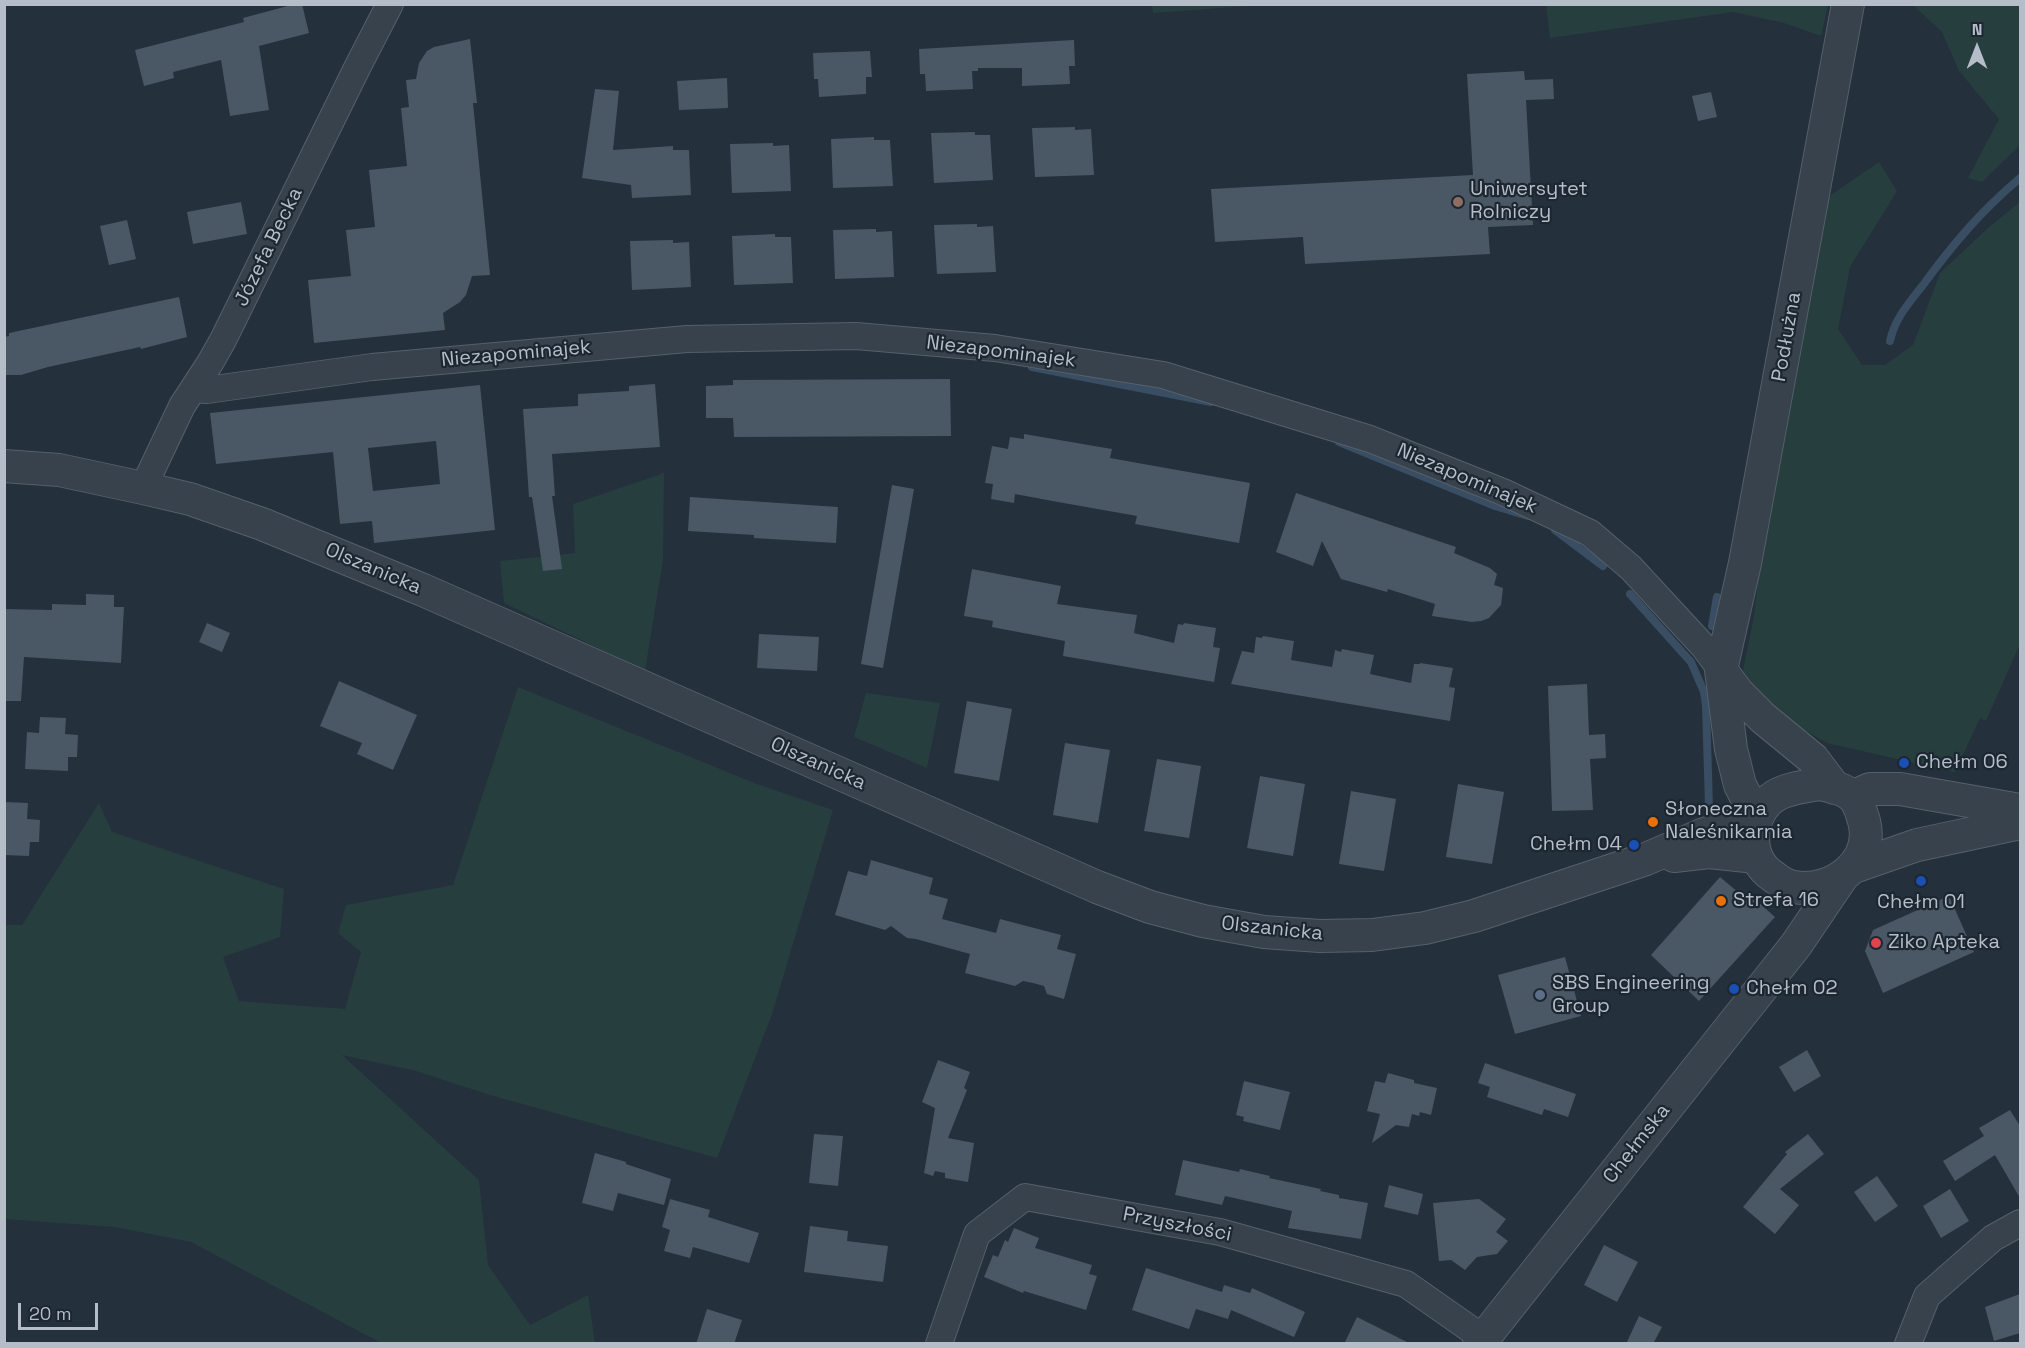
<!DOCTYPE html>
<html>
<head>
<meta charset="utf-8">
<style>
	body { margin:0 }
	#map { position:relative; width:2025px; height:1348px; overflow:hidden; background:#24303c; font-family:"Space Grotesk",sans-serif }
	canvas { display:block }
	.frame { position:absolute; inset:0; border:6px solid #b4bdc8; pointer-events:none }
	.north { position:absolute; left:1947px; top:18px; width:60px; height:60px; -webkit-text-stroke:4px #1d2731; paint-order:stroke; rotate:0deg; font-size:16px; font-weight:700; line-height:24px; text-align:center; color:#b4bdc8 }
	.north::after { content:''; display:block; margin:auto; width:21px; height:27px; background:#b4bdc8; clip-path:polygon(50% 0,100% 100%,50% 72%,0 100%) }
	.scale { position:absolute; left:18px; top:1303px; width:80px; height:27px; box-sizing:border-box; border:3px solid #b4bdc8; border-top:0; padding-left:8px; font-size:18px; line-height:21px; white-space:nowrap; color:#b4bdc8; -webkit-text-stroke:4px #1d2731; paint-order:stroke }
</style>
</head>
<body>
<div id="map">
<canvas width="2025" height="1348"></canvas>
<div class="frame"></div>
<div class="north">N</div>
<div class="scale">20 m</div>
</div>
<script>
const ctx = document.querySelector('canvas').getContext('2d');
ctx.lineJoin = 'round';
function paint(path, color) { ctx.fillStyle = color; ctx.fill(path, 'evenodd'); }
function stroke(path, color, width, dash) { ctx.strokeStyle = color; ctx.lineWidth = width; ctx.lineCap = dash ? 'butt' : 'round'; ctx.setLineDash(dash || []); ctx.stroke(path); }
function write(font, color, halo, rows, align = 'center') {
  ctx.font = font + ' "Space Grotesk",sans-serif'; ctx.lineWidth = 4.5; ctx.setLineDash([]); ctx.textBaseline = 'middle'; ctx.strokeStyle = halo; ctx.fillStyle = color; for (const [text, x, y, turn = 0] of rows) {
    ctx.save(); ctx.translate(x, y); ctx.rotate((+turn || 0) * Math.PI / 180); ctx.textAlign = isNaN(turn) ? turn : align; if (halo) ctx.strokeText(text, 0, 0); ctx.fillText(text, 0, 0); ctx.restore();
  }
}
paint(new Path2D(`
	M1152,4H1262V5L1153,13Z
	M1546,5V4L1828,5L1821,36L1784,23L1733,12L1550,38Z
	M1913,5H2020V145L1982,182L1968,178L1999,119L1959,71L1942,32Z
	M1879,162L1897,191L1850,267L1838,329L1862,365H1885L1913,345L1940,273L1989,227L2020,202V644L1986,721L1980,718L1955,772L1827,743L1790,722L1742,676L1754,616L1767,500L1828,197Z
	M664,473L663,560L645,671L504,603L500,561L575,553L573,504Z
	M518,687L757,784L833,810L772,1014L717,1158L490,1095L416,1071L342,1055L479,1180L488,1265L530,1325L588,1295L595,1343H381L191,1242L115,1227L5,1219V925H22L99,803L112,832L284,889L280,937L223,957L239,1001L345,1009L361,952L338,933L346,905L453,885Z
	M866,693L940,703L927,768L854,737Z`), '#273e3e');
stroke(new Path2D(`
	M1890,341C1895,318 1909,303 1923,285C1953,244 1981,211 2020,178
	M1032,367L1211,402
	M1339,442L1495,506L1528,516
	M1555,530L1603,566
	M1630,594L1691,662L1704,692L1706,706L1709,807
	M1712,626L1717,597`), '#394d63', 8);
paint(new Path2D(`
	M295,4H302L309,33L259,46L269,110L230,116L221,60L173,72L174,78L144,86L135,50L244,22L243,18Z
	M470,39L477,103H473L490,275L472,276L466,295L460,302L443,313L445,330L314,343L308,280L351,276L346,230L375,227L369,170L407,166L401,108L409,107L406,80L416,79L419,63L427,51L434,47Z
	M1074,40L1075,66H1069L1070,84L1022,86V68H978V71H972L973,89L926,91L925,74H920L919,49Z
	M870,51L872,77H866V94L819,97L818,79H814L813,53Z
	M1524,71L1525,80L1553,79L1554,99L1526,100L1533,225L1488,227L1490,254L1305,264L1303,237L1215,242L1211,189L1473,175L1467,74Z
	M727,78L728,108L679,110L677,81Z
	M595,89L619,91L613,150L673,146V150H689L691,195L632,198L631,185L582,178Z
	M1711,92L1717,117L1698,121L1692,96Z
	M1075,127V130L1091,129L1094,175L1035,177L1032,128Z
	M975,132V135H990L993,180L934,183L931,133Z
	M874,137V140H890L893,186L833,188L831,139Z
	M773,143V146L789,145L791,191L732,193L730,144Z
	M241,202L247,234L193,244L187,212Z
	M127,220L136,259L109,265L100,226Z
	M977,224V227L993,226L996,272L937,274L934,225Z
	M876,229V232L892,231L894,277L835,279L833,230Z
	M775,234V237H791L793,283L734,285L732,236Z
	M673,240V243L689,242L691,287L632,290L630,241Z
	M179,297L187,337L141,349L140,347L48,367L21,375H4V337L9,336V333Z
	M950,379L951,436L734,437L733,418H706V386L733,385V380Z
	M655,384L660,447L552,454L555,496H552L562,569L543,571L532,497H529L523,409L578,406V394L629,391V386Z
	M480,385L495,530L374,543L372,521L340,524L333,452L216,464L210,413ZM436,441L440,484L373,491L368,448Z
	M1024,434L1112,449L1110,458L1250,483L1239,543L1135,524L1137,516L1058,502L1015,494L1014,503L991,499L993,484L985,483L992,446L1008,449L1010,437L1024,439Z
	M892,485L914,489L883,668L861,664Z
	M1296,493L1456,547L1454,553L1490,568L1497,574L1494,585L1503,588L1501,605L1489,618L1481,621L1472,622L1432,616L1435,604L1388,589L1387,592L1341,579L1322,541L1313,566L1276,552Z
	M690,497L838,507L836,543L754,538V535L688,531Z
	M972,569L1061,586L1057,604L1137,615L1134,633L1174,643L1178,624L1183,625L1184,623L1216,628L1213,647L1220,648L1214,682L1063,656L1065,641L992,627L993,621L964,616Z
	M86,594L114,595V607H124L121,663L24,657L21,701H4V609L52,610V604L86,605Z
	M207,623L230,633L222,652L199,642Z
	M759,634L819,637L817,671L757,668Z
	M1263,636L1294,641L1291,660L1332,667L1335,650L1341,652L1342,649L1374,655L1370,674L1411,683L1414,664H1420V663L1453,668L1449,687L1455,688L1450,721L1231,684L1242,651L1254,653L1256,637L1262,638Z
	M339,681L417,715L393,770L357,754L362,743L320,726Z
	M1587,684L1589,735L1605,734L1606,758L1590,759L1593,810L1552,811L1548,686Z
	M967,701L1012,709L999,781L954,773Z
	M40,717L66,718L65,734L78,735L77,757H68V771L25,769L27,732L39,733Z
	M1065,743L1110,750L1098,823L1053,815Z
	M1157,759L1201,766L1189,838L1144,831Z
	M1260,776L1305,784L1293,856L1247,848Z
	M1458,784L1504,792L1492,864L1446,857Z
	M1351,791L1396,799L1384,871L1339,864Z
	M4,802L28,803L27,819L40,820L39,842H30L29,856L4,855Z
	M871,860L933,878L929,894L948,899L942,919L996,933L1000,919L1061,935L1057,949L1076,954L1064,999L1047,994L1044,986L1033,983L1023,981L1015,986L965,973L970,954L916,939L907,938L891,926L885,930L835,915L848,871L867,876Z
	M1720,877L1745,898L1749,894L1775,917L1699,1001L1651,955Z
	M1949,896L1974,952L1883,993L1865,951L1873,930Z
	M1565,957L1581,1016L1515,1034L1498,975Z
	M1807,1050L1821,1076L1794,1092L1779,1067Z
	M938,1060L970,1072L964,1088L967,1090L948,1138L974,1143L968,1182L945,1178V1173L935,1171L933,1176L924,1173L935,1108L922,1102Z
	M1485,1063L1576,1094L1568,1117L1544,1109L1542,1115L1487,1097L1490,1087L1478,1083Z
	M1388,1073L1414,1080V1083L1437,1088L1431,1115L1420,1112L1419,1116L1412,1114L1409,1127L1396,1125L1372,1143L1380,1114L1367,1111L1375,1081L1385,1083Z
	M1244,1081L1290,1092L1280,1130L1243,1121L1244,1117L1236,1115Z
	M2010,1110L2020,1126V1198L1995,1155L1955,1181L1943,1161L1984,1136L1979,1128Z
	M814,1134L843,1136L838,1186L809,1183Z
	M1808,1134L1824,1154L1780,1189L1799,1205L1775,1234L1743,1207L1787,1154L1785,1152Z
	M595,1153L626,1162V1164L671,1179L664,1205L618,1193L613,1211L582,1203Z
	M1183,1160L1239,1172L1240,1169L1270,1176L1269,1178L1321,1189L1320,1191L1339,1195V1198L1368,1203L1361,1239L1288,1228L1292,1211L1225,1196L1222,1205L1175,1195Z
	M1877,1176L1898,1206L1875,1222L1854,1192Z
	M1389,1185L1423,1194L1418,1215L1384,1207Z
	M1950,1189L1969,1221L1941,1238L1923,1206Z
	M670,1199L710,1210L708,1217L759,1233L749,1263L693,1247L690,1258L664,1251L670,1230L662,1227Z
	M1479,1199L1506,1219L1496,1232L1508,1241L1497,1254L1477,1257L1465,1270L1451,1260L1439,1261L1433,1203Z
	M810,1226L848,1231L847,1241L888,1246L883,1282L804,1272Z
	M1014,1228L1039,1238L1035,1248L1092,1265L1089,1274L1097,1276L1086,1310L1024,1291L1023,1293L984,1277L993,1255L998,1257L1005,1240L1008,1242Z
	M1604,1245L1638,1262L1617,1302L1584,1285Z
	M1146,1268L1222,1292L1224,1285L1250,1293L1252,1288L1305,1312L1294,1337L1231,1310L1228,1319L1196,1309L1189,1329L1132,1310Z
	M2020,1294V1333L1994,1341L1985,1307Z
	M707,1309L742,1320L734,1344H696Z
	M1639,1316L1662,1327L1653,1344H1626Z
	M1357,1317L1411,1344H1344Z`), '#4a5765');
const minor = new Path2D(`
	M194,389L207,390L372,367L687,339L856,336L995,348L1163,375L1370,439L1503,492L1590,533L1631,568L1704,647L1721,670
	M143,488L182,406L210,363L223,340L358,66L390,4
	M939,1344L977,1234L1025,1197L1220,1232L1406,1284L1483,1338
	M1908,1344L1927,1296L1993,1238L2020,1223`);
const tertiary = new Path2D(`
	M4,466L59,470L143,488L190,499L262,524L423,590L1097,887L1150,907L1203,921L1264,932L1320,936L1372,935L1425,928L1474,916L1646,859L1704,834L1728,827L1755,823
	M1721,670L1738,693L1763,718L1813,759L1835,788
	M1819,784C1829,786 1844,788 1853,797C1858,802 1862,814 1864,821C1875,862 1832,894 1794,887C1787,886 1779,881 1774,877C1745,859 1747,814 1775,796C1788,788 1804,787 1819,784Z
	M1853,797L1870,789H1900L2020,810
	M1757,818L1740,785L1731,749L1721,670L1745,563L1848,4
	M1674,856L1709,852L1756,857
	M1854,867L1917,845L2020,823
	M1479,1344L1796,945L1842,877`);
stroke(minor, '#56606a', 28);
stroke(tertiary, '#56606a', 34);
stroke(minor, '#38424c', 26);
stroke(tertiary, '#38424c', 32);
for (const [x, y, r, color] of [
	[1458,202,6,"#8d6e63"],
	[1904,763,6,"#1a4fb4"],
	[1653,822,6,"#e8710a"],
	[1634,845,6,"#1a4fb4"],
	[1921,881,6,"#1a4fb4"],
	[1721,901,6,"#e8710a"],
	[1876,943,6,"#e0444e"],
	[1734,989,6,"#1a4fb4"],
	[1540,995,6,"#5c6f8a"]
]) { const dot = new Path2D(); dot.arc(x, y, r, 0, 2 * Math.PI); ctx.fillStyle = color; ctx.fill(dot); stroke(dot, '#1d2731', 2); }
write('20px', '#b4bdc8', '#1d2731', [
	["Uniwersytet",1470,190],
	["Rolniczy",1470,213],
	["Chełm 06",1916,763],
	["Słoneczna",1665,810],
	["Naleśnikarnia",1665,833],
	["Chełm 04",1622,845,"right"],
	["Strefa 16",1733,901],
	["Chełm 01",1921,903,"center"],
	["Ziko Apteka",1888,943],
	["SBS Engineering",1552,984],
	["Group",1552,1007],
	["Chełm 02",1746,989]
], 'left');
write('20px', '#b4bdc8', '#1d2731', [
	["Józefa Becka",269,247,-64],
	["Podłużna",1787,337,-80],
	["Niezapominajek",1001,352,7],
	["Niezapominajek",516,354,-5],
	["Niezapominajek",1467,479,23],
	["Olszanicka",373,569,23],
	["Olszanicka",818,764,24],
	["Olszanicka",1272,929,6],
	["Chełmska",1637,1144,-52],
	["Przyszłości",1177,1225,11]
]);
</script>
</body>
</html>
